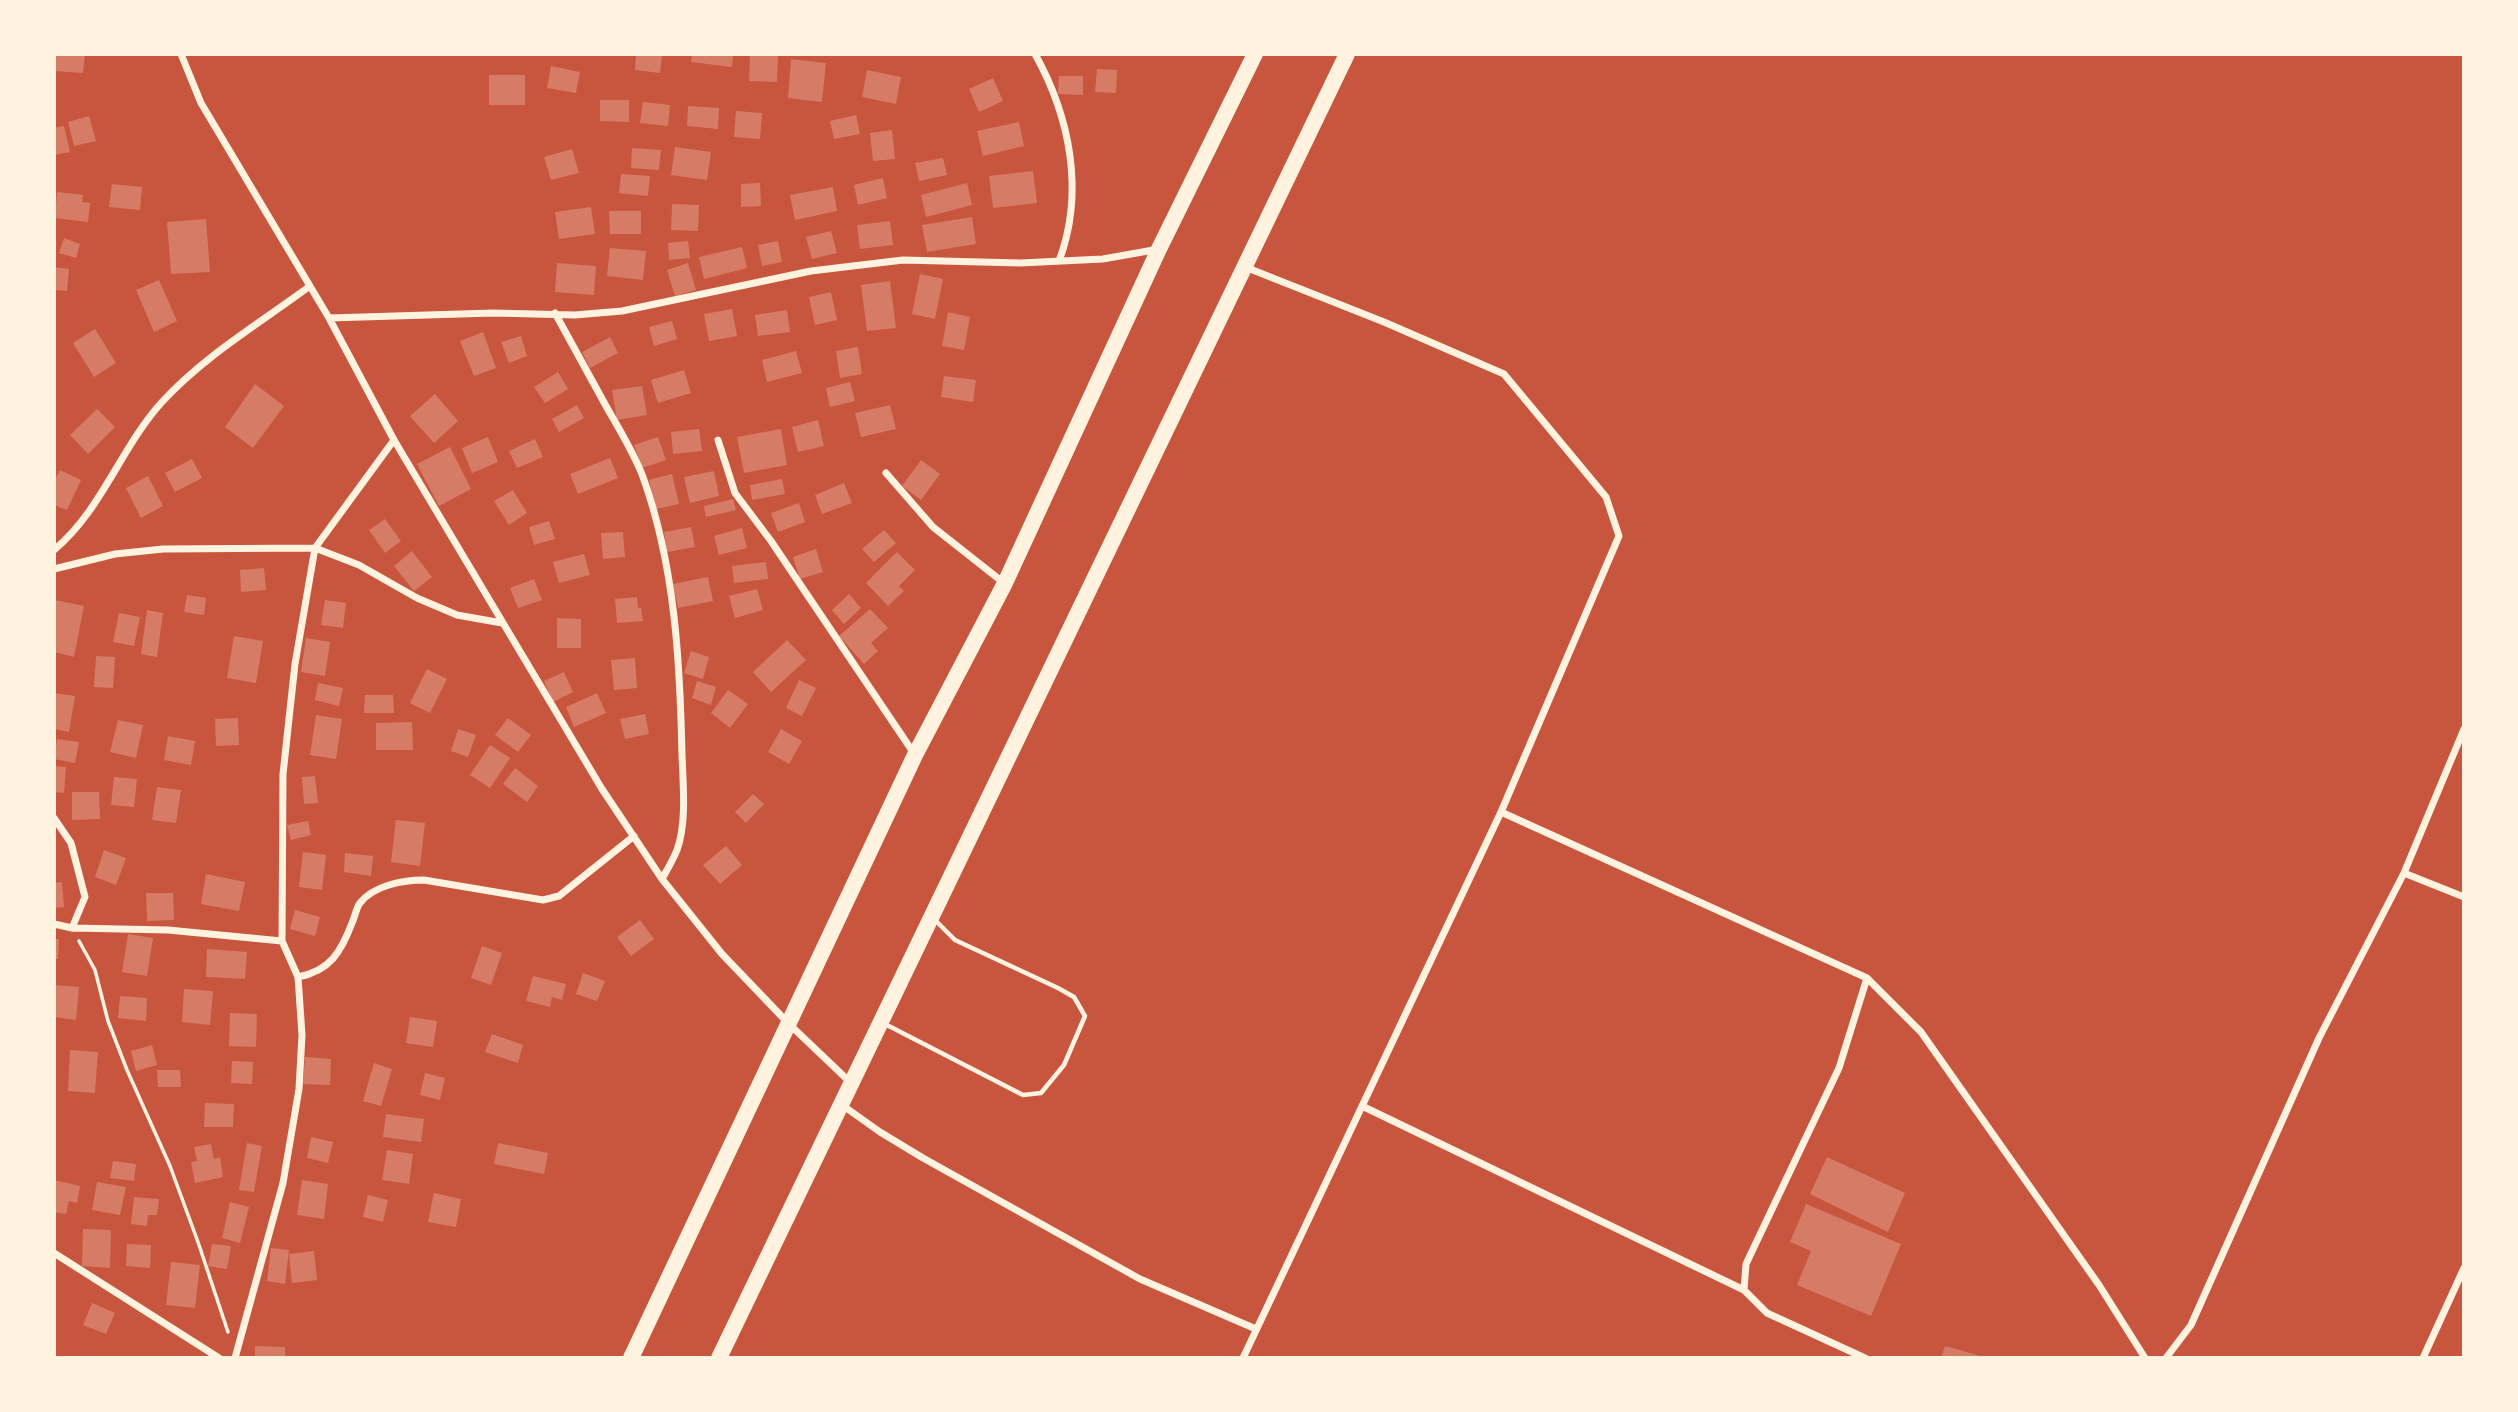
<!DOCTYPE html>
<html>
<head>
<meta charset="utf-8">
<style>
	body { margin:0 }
	#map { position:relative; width:2518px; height:1412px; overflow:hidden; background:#c8553d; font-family:"IBM Plex Sans",sans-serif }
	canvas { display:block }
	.frame { position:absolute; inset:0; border:56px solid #fff3e0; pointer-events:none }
</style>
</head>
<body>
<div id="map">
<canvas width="2518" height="1412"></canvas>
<div class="frame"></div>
</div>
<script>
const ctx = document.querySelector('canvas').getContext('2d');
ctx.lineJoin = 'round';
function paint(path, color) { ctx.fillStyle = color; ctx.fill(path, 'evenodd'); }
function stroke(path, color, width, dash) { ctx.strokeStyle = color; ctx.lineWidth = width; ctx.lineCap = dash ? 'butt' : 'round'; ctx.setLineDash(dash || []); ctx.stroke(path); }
paint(new Path2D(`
	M54,54H85L83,73L54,71Z
	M636,54H662L660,73L635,70Z
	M692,54H733L732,67L691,62Z
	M750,54H778L777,82L749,81Z
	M791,59L826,63L822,102L788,98Z
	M551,66L580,72L576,93L547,88Z
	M1097,69L1117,70L1116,93L1095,92Z
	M867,70L901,77L896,104L862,97Z
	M489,75H525V105H489Z
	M1059,76H1083V95L1058,94Z
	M993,78L1003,101L979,112L969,89Z
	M600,100H629V122L600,121Z
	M643,102L670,105L668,126L640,123Z
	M688,106L719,108L718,129L687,126Z
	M736,111L762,113L760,139L734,137Z
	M856,115L860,134L834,139L830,121Z
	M89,116L96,141L74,146L68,122Z
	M1019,122L1024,146L983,156L977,131Z
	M64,126L70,152L54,155V128Z
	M892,130L895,159L873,161L870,133Z
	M675,147L711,152L707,180L671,175Z
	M632,148L661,150L659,170L631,168Z
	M572,149L579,173L551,180L544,157Z
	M943,158L947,175L919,181L915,163Z
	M1033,171L1037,203L993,208L989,176Z
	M621,174L650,176L648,196L619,193Z
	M883,178L887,198L858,205L854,185Z
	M760,183L761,206L741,207V184Z
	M967,183L972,205L926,217L921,195Z
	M112,184L142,187L140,210L109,207Z
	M833,187L837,211L795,220L790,195Z
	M57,192L83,195L82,202L90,203L88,222L55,218Z
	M672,204L699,205L698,231L671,230Z
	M591,207L595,234L559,239L555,212Z
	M609,211H641V234H610Z
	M972,217L976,244L927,252L922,225Z
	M206,219L210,272L171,274L167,222Z
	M890,221L893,245L860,249L857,225Z
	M831,231L837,253L812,259L806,237Z
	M64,238L80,244L76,258L59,253Z
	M688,241L690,258L669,260L668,243Z
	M778,241L782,262L762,266L758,245Z
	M742,247L747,268L704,279L699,257Z
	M610,248L646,251L643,280L607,276Z
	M557,263L596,266L594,295L555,292Z
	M688,263L696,290L675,296L667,270Z
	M54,267L69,269L67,291L54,290Z
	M920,274L943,279L935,319L912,314Z
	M159,280L177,321L154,332L136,290Z
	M890,281L896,328L867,331L861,285Z
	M831,292L837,320L815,325L809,297Z
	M732,309L737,336L709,341L704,314Z
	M787,310L790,332L758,336L755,315Z
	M948,312L970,317L964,350L942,346Z
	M672,321L677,339L654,346L649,327Z
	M95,329L116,363L94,377L73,343Z
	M483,332L496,368L474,376L460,341Z
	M521,336L527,356L509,363L501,342Z
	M610,337L618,353L590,368L582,352Z
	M858,347L862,374L840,378L836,351Z
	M796,351L802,373L767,382L762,360Z
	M684,370L691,393L658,403L651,380Z
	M558,372L568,389L545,403L534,387Z
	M944,376L976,380L973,402L941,397Z
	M850,382L855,401L830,407L826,388Z
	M255,384L284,406L253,448L225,427Z
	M642,386L647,415L617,420L612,390Z
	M435,394L458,421L434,443L410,416Z
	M577,405L584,418L559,432L552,419Z
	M890,405L896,429L861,437L855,413Z
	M97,409L115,427L88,454L70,435Z
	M818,420L824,446L798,452L792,427Z
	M699,429L702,451L673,454L671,432Z
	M781,429L787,465L744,473L737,437Z
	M488,437L498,462L472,473L462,448Z
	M658,437L666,460L642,468L634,445Z
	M535,439L543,457L517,468L509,451Z
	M450,447L471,489L439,506L417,464Z
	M610,458L618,478L578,494L570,474Z
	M192,459L202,478L175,492L165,473Z
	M921,460L940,474L921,500L902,486Z
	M60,470L81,480L67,510L54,505V481Z
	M714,471L719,496L690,503L684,477Z
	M672,474L679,504L656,509L649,480Z
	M148,476L163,506L141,518L126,488Z
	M782,479L785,494L752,500L750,485Z
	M844,483L852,503L822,514L815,495Z
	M513,490L527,513L509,525L494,501Z
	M733,499L736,510L706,517L704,506Z
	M799,503L805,522L778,532L771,513Z
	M385,519L401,541L385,553L369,530Z
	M549,521L555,539L534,545L529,527Z
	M691,527L695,547L667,552L664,532Z
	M742,528L747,548L719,555L714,536Z
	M884,530L896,543L874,562L862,549Z
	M623,532L625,557L603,559L601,533Z
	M816,549L823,572L800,579L793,557Z
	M412,551L432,577L414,591L394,566Z
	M897,552L915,570L899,586L904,591L888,606L866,583Z
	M584,554L590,575L559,583L553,562Z
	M766,562L768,579L734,583L732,566Z
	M264,568L266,590L241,592L240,570Z
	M708,577L713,601L678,608L673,584Z
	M534,579L542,600L518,608L510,588Z
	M757,589L763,610L735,618L729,596Z
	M849,594L861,608L844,624L832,610Z
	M187,595L206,598L204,615L184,612Z
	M637,597L638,608H641L643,621L617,623L615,599Z
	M55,600L84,606L74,657L54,652Z
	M325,600L346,603L343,628L321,625Z
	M870,609L888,628L871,643L878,651L864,664L839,636Z
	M147,610L163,613L157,657L141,654Z
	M119,613L140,617L134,646L113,642Z
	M557,618L581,619V648H557Z
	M234,636L263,641L256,683L227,678Z
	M306,638L330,642L325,676L301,672Z
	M787,640L806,660L771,692L753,672Z
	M691,651L709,657L703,679L684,673Z
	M96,656L115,657L113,688L94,687Z
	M635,658L637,688L614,690L611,660Z
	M427,669L447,679L430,713L410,703Z
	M564,672L573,692L553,702L544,681Z
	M799,680L816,688L802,716L786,708Z
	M697,681L716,687L711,705L692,698Z
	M318,683L343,688L339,706L315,700Z
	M728,690L748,704L730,728L711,713Z
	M54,693L75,696L69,732L54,729Z
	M597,693L606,713L574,727L566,707Z
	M365,695H393L394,713H364Z
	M645,714L649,734L625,739L620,719Z
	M316,715L342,719L336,759L310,755Z
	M238,718L239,745L216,746L215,719Z
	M508,718L531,735L518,752L495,735Z
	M118,720L143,725L136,758L110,752Z
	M412,722L413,750H376V723Z
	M458,729L476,735L468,757L451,751Z
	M781,729L802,741L789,764L768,752Z
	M168,736L195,741L191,765L164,760Z
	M57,739L79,742L75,763L54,759Z
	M490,745L510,758L490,788L470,775Z
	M54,766L66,767L64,793L54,792Z
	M515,768L538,786L527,802L503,784Z
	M315,776L318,803L304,804L302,777Z
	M114,777L137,779L134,807L111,805Z
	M157,787L181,790L176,823L152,820Z
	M72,792H99L100,819L72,820Z
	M753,794L764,804L746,823L735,812Z
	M396,820L425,823L420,866L391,862Z
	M308,821L311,835L291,840L287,825Z
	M726,846L742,865L720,884L703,865Z
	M104,850L126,858L116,885L95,877Z
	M303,852L326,855L322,890L299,887Z
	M345,853L373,856L371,876L344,872Z
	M206,874L245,882L239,911L201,904Z
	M62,882L64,907L54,908V883Z
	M146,893H173L174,920L147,921Z
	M295,910L320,917L315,936L290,929Z
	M640,920L654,939L631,956L617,937Z
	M128,934L153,938L147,976L122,972Z
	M54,939H59L58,959H54Z
	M482,946L502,953L491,985L471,978Z
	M207,949L247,952L245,979L206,977Z
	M583,973L605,981L597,1001L576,994Z
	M533,976L566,984L562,1000L552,997L550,1007L526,1001Z
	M54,985L79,987L76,1020L54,1017Z
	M184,989L213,991L210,1025L182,1022Z
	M120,996L147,998L146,1021L118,1018Z
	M230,1013L257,1014L256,1047L229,1046Z
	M410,1017L437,1021L433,1047L406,1043Z
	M492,1034L523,1045L518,1063L485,1052Z
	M152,1045L157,1065L136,1071L131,1051Z
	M70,1050L98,1052L95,1093L68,1091Z
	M305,1057L331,1059L330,1085L303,1084Z
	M232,1061L253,1062L252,1084L231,1083Z
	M374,1063L392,1069L381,1106L363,1101Z
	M157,1070H180L181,1087H158Z
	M425,1073L445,1078L440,1100L420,1095Z
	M205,1103L234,1104L233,1127H204Z
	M386,1114L424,1119L421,1142L383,1137Z
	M311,1137L333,1142L328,1163L307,1158Z
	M247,1143L262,1146L254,1192L239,1190Z
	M498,1143L548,1153L544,1174L494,1164Z
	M211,1144L214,1159L220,1157L223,1177L195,1183L191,1162L197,1161L194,1147Z
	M387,1150L413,1154L409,1184L382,1180Z
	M1827,1157L1905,1193L1888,1232L1810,1194Z
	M113,1161L136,1164L134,1181L110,1178Z
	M54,1180L80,1186L77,1203L69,1201L66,1214L54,1212Z
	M302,1180L328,1184L324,1219L297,1215Z
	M97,1182L126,1187L120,1215L92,1210Z
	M434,1193L461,1199L456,1227L428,1222Z
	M368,1195L388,1200L383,1222L363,1217Z
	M134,1197L159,1199L157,1215H148L147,1226L131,1224Z
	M230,1202L249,1207L240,1243L222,1238Z
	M1806,1204L1901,1244L1871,1316L1797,1285L1811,1251L1790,1242Z
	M83,1229L111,1230L110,1268L82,1266Z
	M127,1244L151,1245L150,1268L126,1266Z
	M212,1244L231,1246L227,1269L208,1266Z
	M271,1248L289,1250L285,1284L267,1281Z
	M314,1251L317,1280L292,1283L289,1254Z
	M171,1262L200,1265L195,1308L166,1305Z
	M92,1303L115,1313L106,1334L83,1325Z
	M255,1346L285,1347V1358H255Z
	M1945,1346L1984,1357L1983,1358H1941Z`), '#d67c66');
stroke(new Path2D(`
	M79,941L95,970L108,1021L127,1070L170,1166L198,1242L228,1332`), '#fff3e0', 3.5);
stroke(new Path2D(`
	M883,1023L1023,1095L1041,1093L1064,1065L1085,1016L1074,997L1058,988L955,940L935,920`), '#fff3e0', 4.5);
stroke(new Path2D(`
	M181,54L201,103L329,318L394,440L602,789L662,879L722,954L788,1023L851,1083
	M1035,54C1070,117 1085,192 1059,261
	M555,313C572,344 589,375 606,406C619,429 634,453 643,477C675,566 680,662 682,755C683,785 687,822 677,850C673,860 667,870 662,879
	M329,318L493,313L575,315L622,311L811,271L903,260L1020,263L1103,259L1159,249
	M718,440L735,493L771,541L915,755
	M886,473L933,527L1004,583
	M54,550C102,510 121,447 162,402C204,356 260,323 310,286
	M54,569L115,554L163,549L315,548L359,565L417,598L457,615L502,623
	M1501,812L1867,978L1921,1032L2099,1285L2145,1358
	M54,818L71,843L85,897L72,928
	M2404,873L2464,897
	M54,924L72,928L168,930L282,941
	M298,977C330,971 341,952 352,923C355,917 356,908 360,903C374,885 404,880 424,880L543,900L559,896L634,836
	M842,1105L880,1132L923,1158L1140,1279L1256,1329
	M1362,1106L1744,1290
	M54,1253L219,1358
	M235,1358L283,1183L299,1089L302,1035L298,977L282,941L283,774L295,664L315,548L394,440
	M1243,1358L1501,812L1619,536L1606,497L1504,374L1384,322L1245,267
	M1865,1358L1767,1313L1744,1290L1746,1264L1839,1068L1867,978
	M2166,1358L2191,1325L2319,1038L2404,873L2464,729
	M2423,1358L2464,1268`), '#fff3e0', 7);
stroke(new Path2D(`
	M631,1358L915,755L1005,583L1159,249L1255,54
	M719,1358L1347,54`), '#fff3e0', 16);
</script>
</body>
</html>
